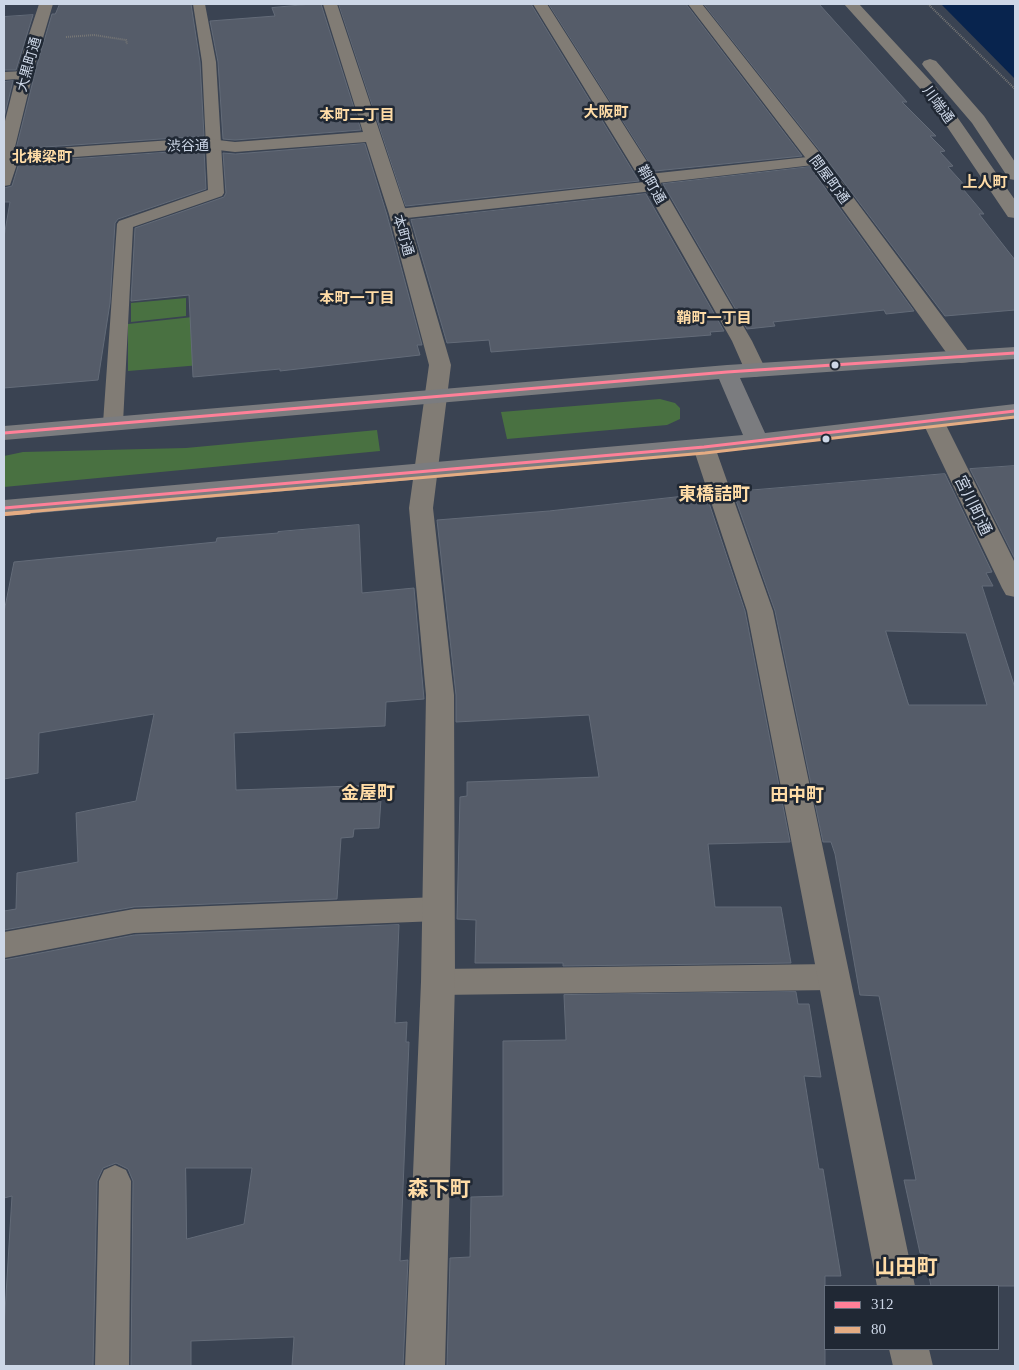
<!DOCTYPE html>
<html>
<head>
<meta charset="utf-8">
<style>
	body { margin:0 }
	#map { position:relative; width:1019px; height:1370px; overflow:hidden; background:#3a4352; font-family:Georgia,serif }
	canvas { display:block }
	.frame { position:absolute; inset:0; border:5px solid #cdd7e7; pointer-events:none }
	.legend { position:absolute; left:824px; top:1285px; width:175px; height:65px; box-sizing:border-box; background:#202834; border:1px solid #656e7c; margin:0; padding:6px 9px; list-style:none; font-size:15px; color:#cdd7e7 }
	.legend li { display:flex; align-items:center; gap:10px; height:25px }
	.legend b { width:25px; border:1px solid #656e7c }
</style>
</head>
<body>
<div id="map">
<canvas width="1019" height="1370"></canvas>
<div class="frame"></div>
<ul class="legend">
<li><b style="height:6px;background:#ff8098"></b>312</li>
<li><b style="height:6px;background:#e5ac83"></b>80</li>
</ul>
</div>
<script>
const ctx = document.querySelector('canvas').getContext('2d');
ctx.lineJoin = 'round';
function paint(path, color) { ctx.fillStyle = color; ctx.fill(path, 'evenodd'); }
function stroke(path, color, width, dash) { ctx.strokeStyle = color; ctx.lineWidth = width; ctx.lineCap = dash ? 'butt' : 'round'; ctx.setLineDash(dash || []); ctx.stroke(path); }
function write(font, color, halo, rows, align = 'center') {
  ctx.font = font + ' Georgia,"Noto Sans JP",serif'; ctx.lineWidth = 5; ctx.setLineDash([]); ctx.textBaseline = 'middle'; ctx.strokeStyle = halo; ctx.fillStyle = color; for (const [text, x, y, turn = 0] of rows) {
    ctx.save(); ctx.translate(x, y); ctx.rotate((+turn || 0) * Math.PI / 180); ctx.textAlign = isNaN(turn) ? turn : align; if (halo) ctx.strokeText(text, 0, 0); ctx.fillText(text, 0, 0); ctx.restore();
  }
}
paint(new Path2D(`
	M186,298V316L131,322V303Z
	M230,313L225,363L128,371V324Z
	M660,399L675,403L680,408V419L667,425L507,439L501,412Z
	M377,430L380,451L4,487V456L23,452L186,448Z`), '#497141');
paint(new Path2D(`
	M941,4H1015V79Z`), '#08244e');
const building = new Path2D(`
	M60,4H191L200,62L204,136L16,149L37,65L52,14H55Z
	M312,4H321L361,130L235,140L223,139L218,62L210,21L275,16L272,8Z
	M339,4H531L639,181L406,206Z
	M549,4H686L802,156L655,171Z
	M704,4H819L907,102H902L936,136H930L945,151L940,152L953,166L948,167L968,189H963L984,214H979L1015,260V310L945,316L824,156Z
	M33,15L16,70H4V17Z
	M13,81L4,118V82Z
	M365,144L387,215L422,345H417L420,355L280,371V369L193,377L189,295L131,301L135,228L224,197L226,193L223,153L235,154Z
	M204,150L206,189L118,219L115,223L110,303L98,380L4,388V237L10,202H4V188L12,186L19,163Z
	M810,167L914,311L886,314L884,310L773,322L775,326L747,329L663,184Z
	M646,194L724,331L710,332L711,335L491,352L489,340L447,343L411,220Z
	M1015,466V559L970,469Z
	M945,474L992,572L986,573L993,586H982L1015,688V1286H931L924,1253H920L904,1180H916L879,996L860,995L835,854L831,842H823L775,611L733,492ZM886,631L966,633L987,705H909Z
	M706,494L745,611L790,842L708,844L715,907H781L791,963L563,966V963H475L476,920L457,919L460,797L467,796V782L599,777L589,715L456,722V695L437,520L549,511Z
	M359,525L362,593L414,588L424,699L386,702L385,726L234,733L236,790L382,785L379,828L354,829L353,837L341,838L337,899L134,907L4,930V911L16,909L17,873L78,862L76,813L136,801L154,714L39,733L38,773L4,779V612L14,562L216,542L217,538L278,533V532Z
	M399,925L395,1023L407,1022L406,1042H409L400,1261L408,1260L403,1366H292L294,1337L191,1341V1366H131L133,1181L128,1169L116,1163L103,1168L97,1181L93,1366H4V1328L12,1196L4,1198V960L134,935ZM186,1168H252L244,1224L187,1239Z
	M796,992L798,1004H809L821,1077L804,1076L819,1169H823L841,1276H825V1366H447L450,1258L470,1257L471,1197L503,1196V1041L566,1040L564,995Z`);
paint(building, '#555c69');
stroke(building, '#636b78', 1);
stroke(new Path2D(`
	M928,4L1015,89
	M66,37L94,35L126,40L127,44`), '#777776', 2, [1, 1]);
paint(new Path2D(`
	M193,4H205L216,62L224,193L222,196L133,227L123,423L120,427L113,429L106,427L103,423L117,224L119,221L208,190L202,62Z
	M24,71L29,72L31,75L29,78L4,80V72Z
	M817,156L822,158L825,161L822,164L658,183L661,186L659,189L653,191L398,219L392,217L390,214L392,211L398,209L644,182L641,179L644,176L649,174Z
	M438,897L448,900L452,909L448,918L438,921L134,933L4,958V932L134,909Z
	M833,964L843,968L847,977L843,986L833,990L438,995L428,991L424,982L428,973L438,969Z
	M115,1165L126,1170L131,1181L129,1366H95L99,1181L104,1170Z`), '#817c75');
paint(new Path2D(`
	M39,4H53L35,65L14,151L201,138L235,142L363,132L323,4H337L407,214L451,365L433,508L454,695L455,982L445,1366H405L421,982L426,695L409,508L429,365L389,214L366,142L235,152L201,148L18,161L10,185L4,186V125L19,65Z
	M533,4H547L658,179L752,341L766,370L763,375L755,377L747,375L732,341L640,179Z
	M688,4H702L823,157L969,352L972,357L969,362L961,363L953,362L811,165Z
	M933,414L941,416L944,421L1015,563V597L1006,595L1002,588L922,421L925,416Z
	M704,440L712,442L715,447L773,611L915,1286H877L747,611L693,447L696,442Z
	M889,1349H929L933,1366H893Z`), '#817c75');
paint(new Path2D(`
	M844,4H859L937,88L1015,200V218L1008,217L925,94Z
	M930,59L936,61L984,116L1015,162V180L1009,179L972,123L924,67L922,64L924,61Z`), '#827e78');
paint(new Path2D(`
	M1015,347V359L740,378L765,433L1015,404V418L704,454L4,516V500L743,435L719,379L4,440V426L727,365Z`), '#7b7c7f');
stroke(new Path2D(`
	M4,433L727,372L1015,353
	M4,508L704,447L1015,411`), '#ff8098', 3);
stroke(new Path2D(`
	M14,513L705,453L1015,417`), '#e5ac83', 3);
stroke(new Path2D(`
	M5,514L29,512`), '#e5ac83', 4);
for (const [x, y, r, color] of [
	[835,365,4.5,"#cdd7e7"],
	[826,439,4.5,"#cdd7e7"]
]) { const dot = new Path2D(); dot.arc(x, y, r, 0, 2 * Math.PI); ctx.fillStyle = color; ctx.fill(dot); stroke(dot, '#202834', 2); }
write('14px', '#cdd7e7', '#202834', [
	["大黒町通",28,64,-74],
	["川端通",939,104,54],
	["渋谷通",188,145,-1],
	["問屋町通",830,179,53],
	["鞘町通",652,184,60],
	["本町通",404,235,74]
]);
write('bold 15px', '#ffdca6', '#202834', [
	["大阪町",606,111],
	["本町二丁目",357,114],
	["北棟梁町",42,156],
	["上人町",985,181],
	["本町一丁目",357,297],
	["鞘町一丁目",714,317]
]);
write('16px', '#cdd7e7', '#202834', [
	["宮川町通",974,505,64]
]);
write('bold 18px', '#ffdca6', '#202834', [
	["東橋詰町",714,493],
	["金屋町",368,792],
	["田中町",797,794]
]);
write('bold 21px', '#ffdca6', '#202834', [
	["森下町",439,1188],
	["山田町",906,1266]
]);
</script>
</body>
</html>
